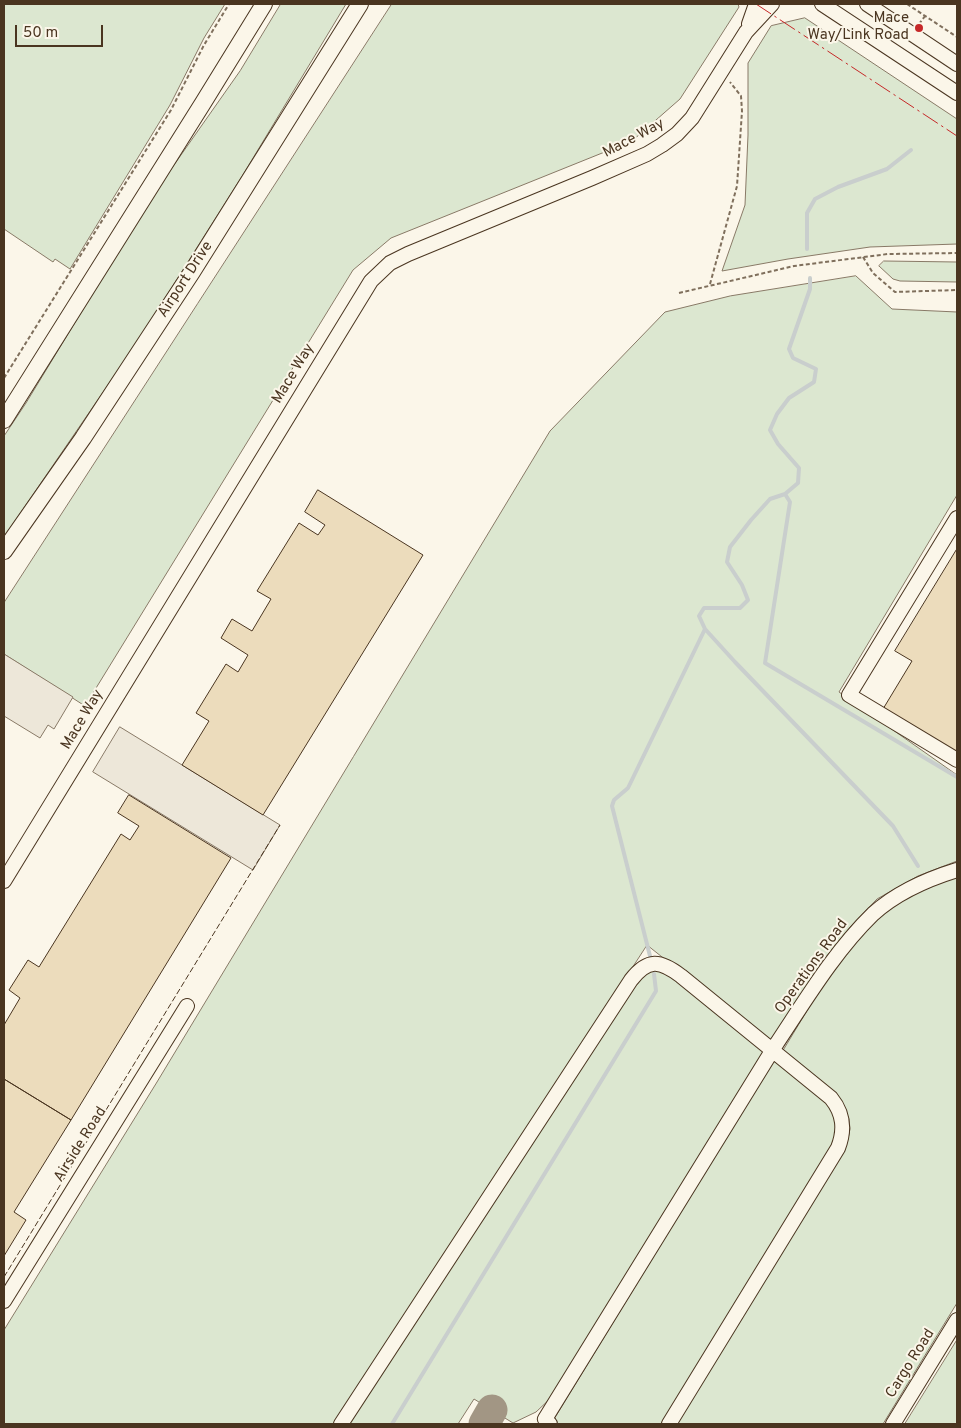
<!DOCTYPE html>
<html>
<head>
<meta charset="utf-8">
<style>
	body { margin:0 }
	#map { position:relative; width:961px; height:1428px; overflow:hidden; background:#fbf6e9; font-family:Overpass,sans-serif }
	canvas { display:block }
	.frame { position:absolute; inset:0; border:5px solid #4a3520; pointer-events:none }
	.scale { position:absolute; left:15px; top:25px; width:88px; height:22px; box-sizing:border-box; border:2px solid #4a3520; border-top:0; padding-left:6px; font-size:15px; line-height:18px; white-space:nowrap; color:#4a3520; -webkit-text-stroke:4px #fbf6e9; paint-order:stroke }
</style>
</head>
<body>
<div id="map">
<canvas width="961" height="1428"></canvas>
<div class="frame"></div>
<div class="scale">50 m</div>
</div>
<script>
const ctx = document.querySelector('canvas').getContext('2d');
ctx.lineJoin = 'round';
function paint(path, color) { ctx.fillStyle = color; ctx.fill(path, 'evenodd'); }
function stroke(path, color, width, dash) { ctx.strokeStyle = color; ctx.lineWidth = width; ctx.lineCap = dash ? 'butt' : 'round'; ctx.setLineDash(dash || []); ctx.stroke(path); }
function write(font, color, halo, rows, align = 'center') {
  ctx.font = font + ' Overpass,sans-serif'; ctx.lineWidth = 4; ctx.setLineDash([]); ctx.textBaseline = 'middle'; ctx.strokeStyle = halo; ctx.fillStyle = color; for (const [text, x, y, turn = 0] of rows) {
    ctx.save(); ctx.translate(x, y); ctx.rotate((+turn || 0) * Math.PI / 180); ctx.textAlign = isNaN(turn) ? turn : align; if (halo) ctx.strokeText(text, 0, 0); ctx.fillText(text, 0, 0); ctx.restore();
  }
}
const green = new Path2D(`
	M4,4H225L204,38L170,105L70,269L55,259L53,262L4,229Z
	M281,4H346L241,178L136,344L4,537V436L26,403L150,199L240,71Z
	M392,4H738L739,7L680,99L632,141L391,238L353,270L85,706L4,654V603Z
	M805,18L957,119V244L870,247L788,259L722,271L745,205L748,135V63L771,26Z
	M884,261L957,262V282L900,281L893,279L879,266Z
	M856,276L892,309L957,312V495L839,692L957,775V861L918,876L877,899L851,926L821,963L770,1043L647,945L336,1424H4V1330L157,1082L550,431L665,312L730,296Z
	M957,875V1303L883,1424H676L848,1139L850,1129L849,1119L841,1102L782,1052C811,1005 842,946 886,912C908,895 933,885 957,875Z
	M650,970L663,971L672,975L764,1052L553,1396L536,1412L513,1423L474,1399L458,1424H346L634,983Z
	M774,1060C792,1074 840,1104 838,1129C837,1138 831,1147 828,1155L662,1424H556L555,1418Z
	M957,1340V1424H905Z`);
paint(green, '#dce7d0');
stroke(green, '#887966', 1);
const parking = new Path2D(`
	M4,654L73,697L54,729L48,725L40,738L4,716Z
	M120,727L280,825L253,870L93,772Z`);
paint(parking, '#ede7d9');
stroke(parking, '#887966', 1);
stroke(new Path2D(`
	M807,249V213L815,199L838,187L887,169L911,150
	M785,494L790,502L765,663L957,777
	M705,629L735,662L893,826L918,866
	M650,956L612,806L614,800L628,788L705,629L699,616L704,608H740L748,600L742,585L727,562L730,547L751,520L770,499L785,494L798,483L799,468L778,444L770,430L777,414L789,398L814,382L816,369L793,358L789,349L810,289V278
	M392,1424L656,991L654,974`), '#c9cecd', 4);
stroke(new Path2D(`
	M484,1424L492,1410`), '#a29684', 31);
const building = new Path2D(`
	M318,490L423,555L263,815L182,765L209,721L196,713L226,664L238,672L248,655L221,638L232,619L252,631L271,599L257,591L299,523L318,535L325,525L305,512Z
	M957,549V755L883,709L912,661L895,651Z
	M129,795L231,858L71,1120L4,1079V1025L20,998L9,990L28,960L39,967L121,834L130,840L139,826L118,813Z
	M4,1079L71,1120L14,1212L26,1220L4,1256Z`);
paint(building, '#ecdcbc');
stroke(building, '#4a3520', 1);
const minor = new Path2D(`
	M822,4L957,93
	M867,4L957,64
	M749,24L756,4
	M957,518L849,695L957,760
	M4,881L371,281L390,263L408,254L592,178L647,154L662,145L677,134L692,118L746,32L772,4
	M4,1301L187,1006
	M341,1424L631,980C648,958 660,960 681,976L831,1098C844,1114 845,1130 838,1148L669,1424
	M550,1424L545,1419L775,1046C805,1001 834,952 873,914C896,893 928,879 957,870
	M893,1424L957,1320`);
const major = new Path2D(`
	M4,420L203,103L264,4
	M4,551L83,438L192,272L360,4`);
stroke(minor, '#4a3520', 16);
stroke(major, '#4a3520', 18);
stroke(new Path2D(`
	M907,4L957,37
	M919,24L925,16
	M863,257L873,273L895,292L957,290
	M710,284L737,186L742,111L741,96L730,82
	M679,293L794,266L888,254L957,253
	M4,378L171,110L204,45L229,4`), '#7f6f5c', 2, [4, 2.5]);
stroke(minor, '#fbf6e9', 14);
stroke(major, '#fbf6e9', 16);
stroke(new Path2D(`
	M4,1277L280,825`), '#4a3520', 1, [6, 2.5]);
stroke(new Path2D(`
	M756,4L957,136`), '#c62828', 1, [18, 4, 2.5, 4]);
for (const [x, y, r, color] of [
	[919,28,5,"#c62828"]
]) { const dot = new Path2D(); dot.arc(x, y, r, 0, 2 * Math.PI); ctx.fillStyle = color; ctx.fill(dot); stroke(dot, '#fbf6e9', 2); }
write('15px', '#4a3520', '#fbf6e9', [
	["Mace",909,19],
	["Way/Link Road",909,36]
], 'right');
write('15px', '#4a3520', '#fbf6e9', [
	["Mace Way",634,139,-28],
	["Airport Drive",186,280,-57],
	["Mace Way",294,374,-59],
	["Mace Way",83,720,-59],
	["Operations Road",812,967,-54],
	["Airside Road",81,1145,-58],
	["Cargo Road",911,1364,-58]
]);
</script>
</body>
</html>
